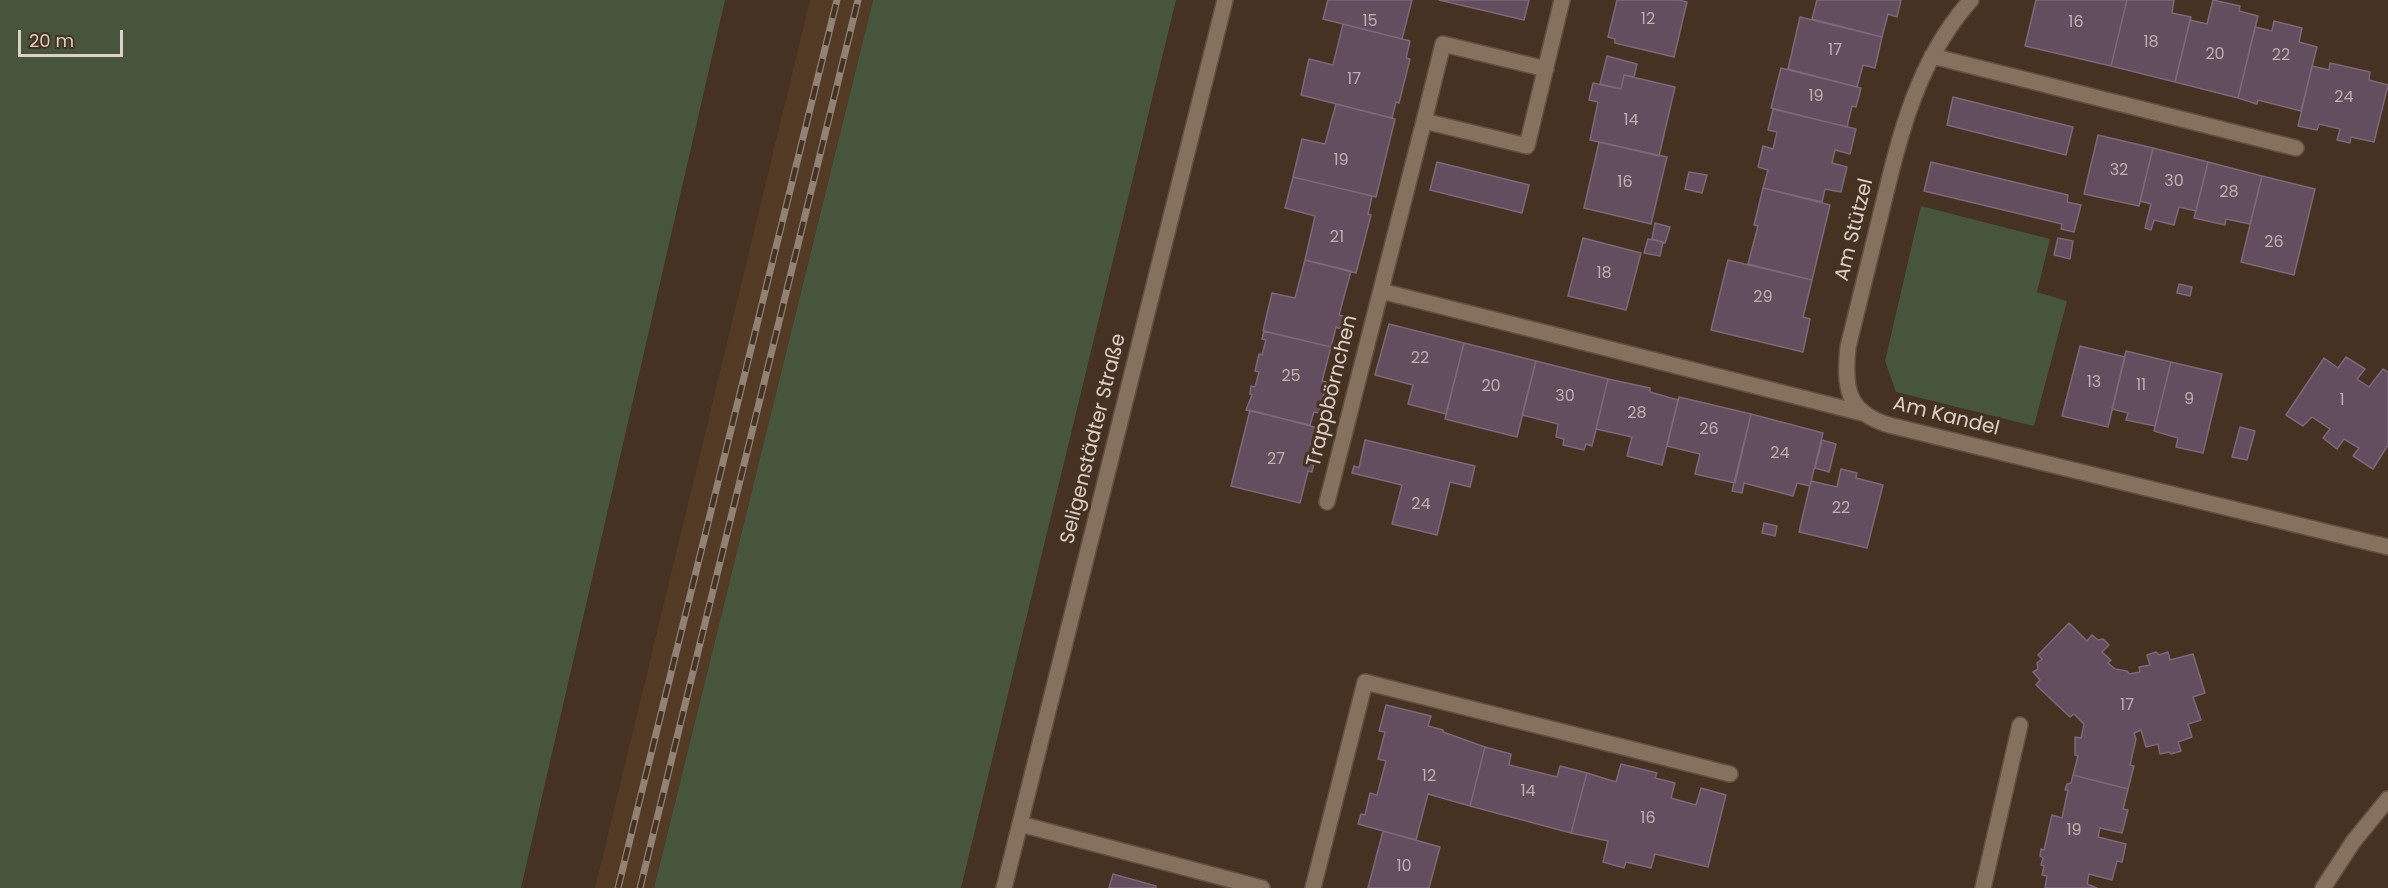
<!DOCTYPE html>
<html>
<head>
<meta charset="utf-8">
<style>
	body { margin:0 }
	#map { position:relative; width:2388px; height:888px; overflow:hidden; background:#453222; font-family:Poppins,sans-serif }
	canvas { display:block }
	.scale { position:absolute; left:18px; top:30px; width:105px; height:27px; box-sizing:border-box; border:3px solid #dcd0c6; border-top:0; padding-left:8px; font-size:18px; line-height:21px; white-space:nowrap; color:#dcd0c6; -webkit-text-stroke:4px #453222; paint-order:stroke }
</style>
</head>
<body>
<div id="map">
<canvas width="2388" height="888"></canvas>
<div class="scale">20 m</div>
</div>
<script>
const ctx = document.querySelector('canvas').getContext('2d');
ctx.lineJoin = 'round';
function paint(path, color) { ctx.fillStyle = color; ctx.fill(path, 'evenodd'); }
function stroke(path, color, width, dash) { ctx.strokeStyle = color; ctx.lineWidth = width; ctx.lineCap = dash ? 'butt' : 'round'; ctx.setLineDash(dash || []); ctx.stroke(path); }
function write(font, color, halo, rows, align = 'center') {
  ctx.font = font + ' Poppins,sans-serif'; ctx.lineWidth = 6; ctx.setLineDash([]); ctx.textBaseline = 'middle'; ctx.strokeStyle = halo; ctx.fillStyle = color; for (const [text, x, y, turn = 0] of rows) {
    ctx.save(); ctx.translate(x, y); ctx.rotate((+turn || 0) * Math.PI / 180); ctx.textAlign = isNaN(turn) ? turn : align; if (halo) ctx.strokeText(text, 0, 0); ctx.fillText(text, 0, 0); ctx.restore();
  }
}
paint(new Path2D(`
	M810,0H873L654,888H595Z`), '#533a25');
paint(new Path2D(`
	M0,0H725L521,888H0Z
	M873,0H1176L961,888H654Z
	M1921,206L2050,239L2037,292L2067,301L2034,426L1896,392L1885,361Z`), '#46553b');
const building = new Path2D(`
	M1328,0H1412L1402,39L1323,19Z
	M1439,0H1529L1524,20Z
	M1617,0H1679L1687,2L1674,57L1615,43V39L1608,37Z
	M1817,0H1901L1897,17L1888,14L1882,37L1812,19Z
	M2036,0H2127L2111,66L2025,46Z
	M2127,0H2174L2172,13L2191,17L2175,82L2111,66Z
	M2213,0L2240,6L2239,11L2258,16L2238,98L2175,82L2190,20L2207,24Z
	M1800,17L1882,37L1875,68L1863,65L1857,87L1788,69Z
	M2274,21L2302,28L2299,42L2317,47L2301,111L2258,100L2257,104L2238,98L2255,27L2272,31Z
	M1343,24L1410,41L1406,58L1410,59L1399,103L1396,102L1392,118L1301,95L1309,59L1333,65Z
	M1607,56L1637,64L1634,77L1624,75L1621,89L1600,84Z
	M2330,63L2370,72L2369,80L2388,85L2374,142L2351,137L2350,143L2337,140L2340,129L2319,124L2317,130L2298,126L2312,66L2329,70Z
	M1781,68L1861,88L1856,107L1852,106L1847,127L1771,108Z
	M1624,75L1675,87L1659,156L1590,140L1598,102L1589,100L1593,83L1621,89Z
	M1953,97L2073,127L2066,155L1947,125Z
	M1336,104L1395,119L1376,197L1293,177L1302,139L1325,144Z
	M1773,109L1856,129L1850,154L1835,150L1832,163L1847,167L1841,192L1825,189L1822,202L1763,188L1768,170L1758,167L1763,146L1773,149L1777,132L1768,130Z
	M2098,135L2153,148L2139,206L2084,194Z
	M1599,142L1667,157L1651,224L1584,208Z
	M2153,148L2208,162L2196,211L2179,207L2174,225L2154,220L2151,230L2145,228L2151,204L2140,201Z
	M1437,162L1529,185L1522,213L1430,190Z
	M1931,162L2068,195L2067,202L2081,205L2074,232L2061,229L2062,224L1924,191Z
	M2208,162L2262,176L2250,224L2226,219L2225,225L2194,218Z
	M1689,172L1707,175L1702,193L1685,189Z
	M2262,176L2315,189L2294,275L2241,262Z
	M1293,177L1372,196L1368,214L1371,215L1356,273L1305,260L1315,216L1285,208Z
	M1763,188L1830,205L1812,280L1748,264L1758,226L1754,225Z
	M1655,223L1670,227L1665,243L1652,239Z
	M1583,238L1641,253L1626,310L1568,296Z
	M2058,238L2073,241L2070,259L2054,255Z
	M1648,239L1663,242L1660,256L1644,253Z
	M1305,260L1351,271L1339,315L1343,316L1340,329L1336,327L1331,347L1263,331L1272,293L1295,298Z
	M1728,260L1812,280L1803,317L1810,319L1803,352L1711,330Z
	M2179,284L2192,287L2190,296L2177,293Z
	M1389,324L1464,343L1446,414L1408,404L1413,385L1375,375Z
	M1264,331L1331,347L1322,381L1327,382L1319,413L1314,412L1310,425L1246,410L1252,395L1250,394L1251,386L1255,387L1259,372L1255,371L1259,354L1262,355L1266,340L1262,339Z
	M1464,343L1536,361L1517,437L1445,419Z
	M2080,346L2125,357L2108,427L2062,416Z
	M2126,351L2171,362L2155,426L2126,420L2128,413L2112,409Z
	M2346,357L2365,369L2357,379L2369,387L2383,369L2388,372V445L2373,469L2353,456L2359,448L2344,439L2337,449L2323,438L2330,429L2312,417L2303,426L2286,415L2324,358L2338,368Z
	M1536,361L1608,379L1592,446L1586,444L1584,450L1563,445L1564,439L1556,437L1558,424L1522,415Z
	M2171,362L2222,374L2203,453L2176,447L2178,438L2154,431Z
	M1608,379L1650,388V392L1678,400L1662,465L1627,456L1632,437L1596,429Z
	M1679,397L1751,414L1735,483L1695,474L1700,454L1667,446Z
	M1250,410L1318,428L1313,448L1317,449L1312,472L1308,471L1300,503L1231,486Z
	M1751,414L1823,433L1810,486L1797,483L1793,496L1744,483L1742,493L1732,491Z
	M2240,427L2255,431L2247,460L2232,457Z
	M1365,440L1475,466L1470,487L1450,482L1437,535L1392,524L1402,485L1352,473L1354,466L1359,468Z
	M1822,440L1836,444L1829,472L1815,468Z
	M1841,469L1857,473L1856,478L1883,485L1867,548L1799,532L1811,481L1837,487Z
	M1764,523L1777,526L1775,536L1762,533Z
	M2069,623L2087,641L2092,635L2098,640L2103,639L2109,645L2102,652L2111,660L2108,663L2115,669L2127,671L2129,674L2140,672L2139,667L2150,665L2147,655L2156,652L2159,655L2168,652L2170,660L2193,654L2205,693L2193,697L2201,720L2188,724L2192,737L2178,742L2181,751L2171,754L2169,752L2160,754L2158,744L2146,747L2141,730L2134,733L2136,739L2130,765L2134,766L2128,789L2073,775L2078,756L2075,755V737L2081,738L2084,724L2074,714L2070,717L2036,685L2040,680L2033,672L2038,669L2037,663L2042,659L2038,655Z
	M1386,705L1431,716L1428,726L1443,730V732L1485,747L1470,806L1428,794L1416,840L1358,824L1361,814L1365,815L1370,793L1377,795L1386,761L1378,759L1385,732L1379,731Z
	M1485,747L1511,754L1509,765L1557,777L1560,766L1587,773L1571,833L1470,806Z
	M1621,764L1657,773L1655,778L1675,783L1671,798L1696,805L1701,788L1726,795L1708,867L1655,854L1651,868L1626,862L1624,868L1603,862L1608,841L1571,833L1587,773L1616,782Z
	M2073,775L2128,789L2123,809L2128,810L2122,833L2100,828L2098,837L2126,844L2122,862L2117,861L2112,880L2089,874L2087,884L2097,888H2045L2047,876L2042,875L2044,866L2041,865L2043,858L2040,856L2041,849L2044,850L2052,815L2062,818L2068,790H2065L2067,784L2071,783Z
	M1383,831L1440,847L1429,888H1368Z
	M1113,874L1156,886V888H1109Z`);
paint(building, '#634e5f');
stroke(building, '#7d6879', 1.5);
const service = new Path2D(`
	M1020,824L1262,888
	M1313,888L1365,682L1730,774
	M1983,888L2020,725`);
const minor = new Path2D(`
	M1971,0C1918,59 1900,134 1882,209C1871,255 1859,301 1848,347C1844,387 1846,412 1889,425L2388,547
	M1932,56L2296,148
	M1424,121L1443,44L1546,69
	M1381,291L1866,414
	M1327,502L1424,121L1527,146L1562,0
	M2323,888L2353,842L2388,799`);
const tertiary = new Path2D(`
	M1004,888L1225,0`);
stroke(service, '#605042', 18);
stroke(minor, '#605042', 18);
stroke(tertiary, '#605042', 18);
stroke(service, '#86705e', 15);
stroke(minor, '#86705e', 15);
stroke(tertiary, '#86705e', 15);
const rail = new Path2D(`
	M618,888L837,0
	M640,888L858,0`);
stroke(rail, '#918275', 7);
stroke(rail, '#453222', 4.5, [14]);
write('16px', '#beb0ac', null, [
	["12",1648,20],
	["15",1370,22],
	["16",2076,23],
	["18",2151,43],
	["17",1835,51],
	["20",2215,55],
	["22",2281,56],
	["17",1354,80],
	["19",1816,97],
	["24",2344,98],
	["14",1631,121],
	["19",1341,161],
	["32",2119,171],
	["30",2174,182],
	["16",1625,183],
	["28",2229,193],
	["21",1337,238],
	["26",2274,243],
	["18",1604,274],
	["29",1763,298],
	["22",1420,359],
	["25",1291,377],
	["13",2094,383],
	["11",2141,386],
	["20",1491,387],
	["30",1565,397],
	["9",2189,400],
	["1",2342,401],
	["28",1637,414],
	["26",1709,430],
	["24",1780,454],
	["27",1276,460],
	["24",1421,505],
	["22",1841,509],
	["17",2127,706],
	["12",1429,777],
	["14",1528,792],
	["16",1648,819],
	["19",2074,831],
	["10",1404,867]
]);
write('20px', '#dcd0c6', '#453222', [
	["Am Stützel",1855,230,-76],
	["Trappbörnchen",1333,391,-76],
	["Am Kandel",1946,417,14],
	["Seligenstädter Straße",1094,439,-76]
]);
</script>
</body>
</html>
